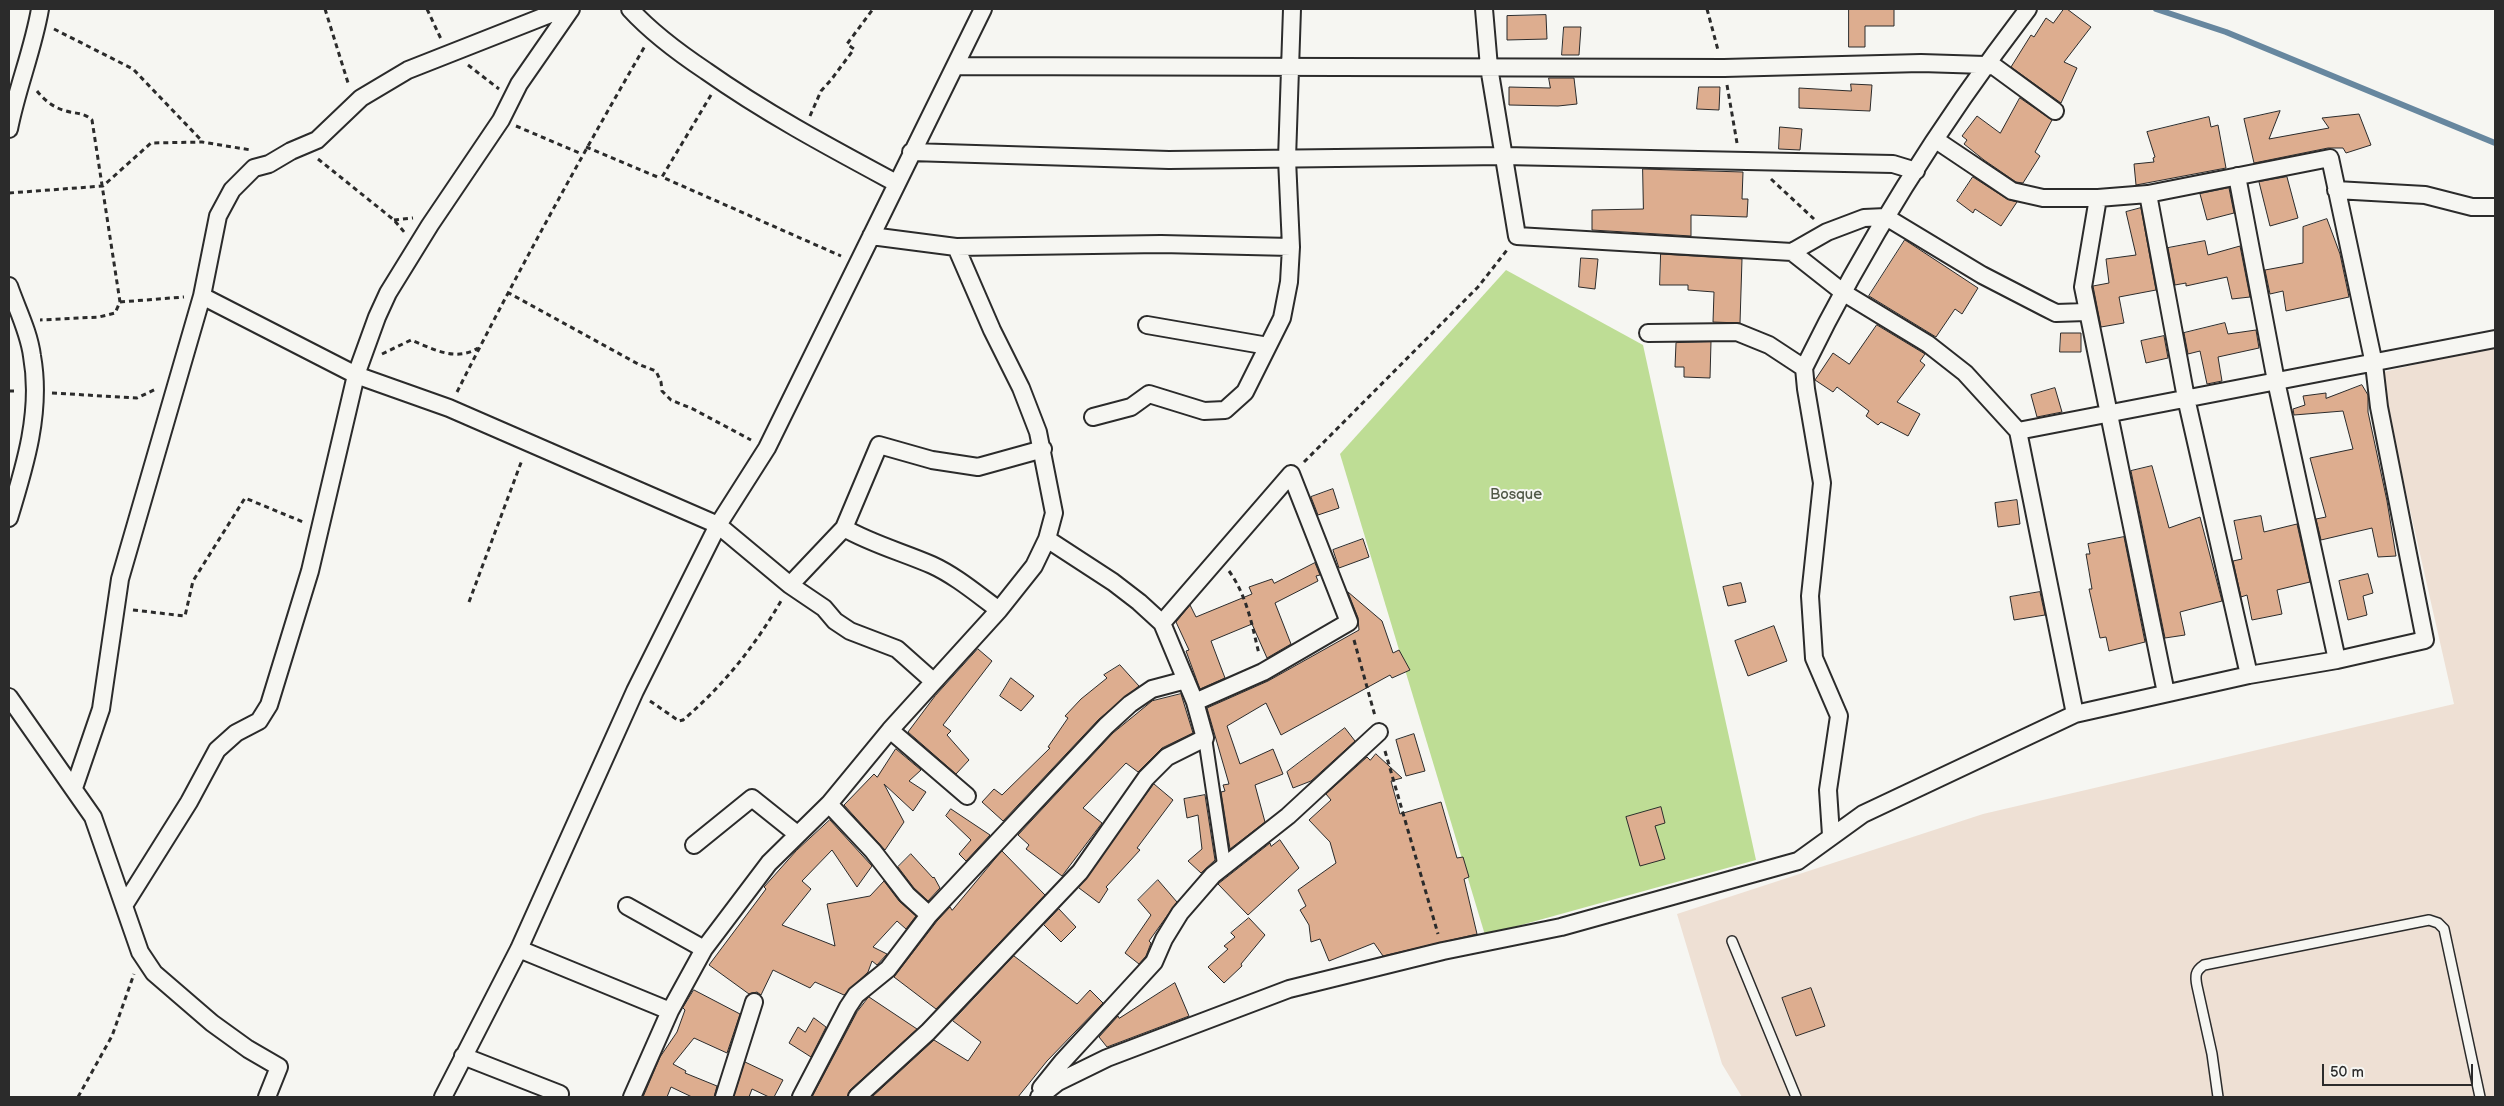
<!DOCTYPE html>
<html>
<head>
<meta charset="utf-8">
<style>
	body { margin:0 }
	#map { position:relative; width:2504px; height:1106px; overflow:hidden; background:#f6f6f2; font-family:"Balsamiq Sans",sans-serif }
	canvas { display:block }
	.frame { position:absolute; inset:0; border:10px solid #2b2b2b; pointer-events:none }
	.scale { position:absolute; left:2322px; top:1064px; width:151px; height:22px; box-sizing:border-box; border:2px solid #2b2b2b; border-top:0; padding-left:6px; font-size:15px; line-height:18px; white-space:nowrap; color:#2b2b2b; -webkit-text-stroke:4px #f6f6f2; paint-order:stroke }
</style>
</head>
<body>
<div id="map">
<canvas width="2504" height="1106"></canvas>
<div class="frame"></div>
<div class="scale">50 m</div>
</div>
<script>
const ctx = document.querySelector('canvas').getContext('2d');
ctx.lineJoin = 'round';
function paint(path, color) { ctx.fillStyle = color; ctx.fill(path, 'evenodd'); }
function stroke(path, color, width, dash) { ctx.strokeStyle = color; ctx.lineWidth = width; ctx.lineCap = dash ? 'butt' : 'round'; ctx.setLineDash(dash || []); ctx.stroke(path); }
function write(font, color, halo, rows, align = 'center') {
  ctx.font = font + ' "Balsamiq Sans",sans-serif'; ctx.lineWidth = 4; ctx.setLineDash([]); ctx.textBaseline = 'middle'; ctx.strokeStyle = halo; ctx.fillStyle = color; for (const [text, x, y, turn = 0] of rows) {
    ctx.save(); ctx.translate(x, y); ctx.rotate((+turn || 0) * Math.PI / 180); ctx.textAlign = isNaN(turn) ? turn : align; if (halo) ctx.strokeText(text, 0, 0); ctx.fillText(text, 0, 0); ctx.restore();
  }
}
paint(new Path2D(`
	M2495,346V1097H1742L1722,1064L1677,914L1983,814L2454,704L2379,373Z`), '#eee0d4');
paint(new Path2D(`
	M1506,270L1643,345L1756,860L1485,935L1340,454Z`), '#bedd95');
stroke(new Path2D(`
	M2156,9L2226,32L2495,143`), '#67879f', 6);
const building = new Path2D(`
	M1849,9H1894V26H1865V47H1849Z
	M2064,9H2067L2091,27L2064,62L2077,68L2061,103L2011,67L2031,35L2034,37L2046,18L2053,23Z
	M1546,15L1547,39L1507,40V16Z
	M1564,27H1581L1579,55H1562Z
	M1549,78H1574L1577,104L1558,106L1509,105V87L1550,88Z
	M1851,84L1872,85L1870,111L1799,108V88L1851,91Z
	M1699,87H1720L1719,110L1697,109Z
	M2020,98L2052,120L2035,152L2040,156L2023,183L2016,182L1984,160L1964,144L1967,140L1962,136L1977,116L2000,133Z
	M2280,111L2269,139L2329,128L2322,118L2359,114L2371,145L2346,153L2343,148H2328L2254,163L2244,119Z
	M2209,117L2211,127L2218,125L2226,168L2136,185L2134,164L2154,162L2153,158L2155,157L2147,132Z
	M1780,127L1802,129L1800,150L1779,149Z
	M1643,169L1743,172L1742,199H1748L1747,217L1691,215V236L1592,230V210L1643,209Z
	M1973,177L2007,199L2017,202L2001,226L1975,209L1973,213L1957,201Z
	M2287,177L2298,218L2270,226L2259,182Z
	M2229,188L2234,213L2207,220L2200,194Z
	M2141,208L2156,290L2119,297L2124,323L2101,327L2093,286L2109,283L2106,259L2136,255L2126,212Z
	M2327,219L2340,254L2349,297L2286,311L2283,291L2270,294L2265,270L2303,263V227Z
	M1905,240L1978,288L1962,314L1955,309L1936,337L1869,296Z
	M2205,241L2208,255L2240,246L2250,297L2232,299L2227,277L2186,286V283L2175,285L2168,248Z
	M1661,254L1742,259L1740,323L1713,322L1714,292L1688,290V285H1660Z
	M1581,258L1598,259L1595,289L1579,287Z
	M2225,323L2228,334L2256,330L2259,348L2218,357L2222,381L2207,384L2200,351L2188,354L2184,333Z
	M1877,325L1925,354L1920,361L1925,365L1897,402L1920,414L1908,436L1881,422L1878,425L1866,416L1869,411L1837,387L1833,392L1815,380L1833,353L1849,364Z
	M2061,333H2081V352H2060Z
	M2164,336L2168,358L2146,363L2141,341Z
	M1711,342L1710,378L1684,377V367H1675L1676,343Z
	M2362,385L2368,395V412L2387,501L2396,556L2378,557L2372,528L2321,540L2316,519L2326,517L2310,458L2353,449L2343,411L2294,415L2293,409L2305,405L2303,396L2326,393V398Z
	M2055,388L2062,412L2037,417L2031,395Z
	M2152,466L2169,528L2200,517L2222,601L2180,612L2185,635L2165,638L2131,471Z
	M1333,489L1339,508L1318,515L1311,497Z
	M2017,500L2020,524L1998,527L1995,503Z
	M2261,516L2264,532L2297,524L2310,582L2277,590L2282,614L2252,620L2247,595L2241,597L2233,561L2242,559L2234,521Z
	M2124,537L2145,642L2109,651L2106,637L2100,638L2089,589H2092L2086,554H2090L2088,544Z
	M1363,539L1369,557L1339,568L1333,550Z
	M1315,563L1320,575L1316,576L1318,581L1275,603L1291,644L1267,658L1252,624L1211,641L1225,678L1200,689L1186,651L1189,650L1176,622L1190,605L1196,617L1252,594L1249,587L1272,579L1274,583Z
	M2368,574L2373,593L2363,596L2367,615L2348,620L2339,581Z
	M1741,583L1746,602L1728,606L1723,587Z
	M1348,592L1382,621L1393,653L1399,650L1410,670L1392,678L1390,675L1281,735L1266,703L1227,726L1240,764L1273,749L1283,774L1255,785L1265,822L1230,849L1221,792L1225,791L1223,785L1229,784L1207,708L1268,681L1359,630L1358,618Z
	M2040,592L2045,615L2014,620L2010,597Z
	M1774,626L1787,661L1748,676L1735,641Z
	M978,649L992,661L943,725L951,731L947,735L969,760L956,774L908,732L935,696Z
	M1120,665L1139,686L1099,719L1003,821L982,802L994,789L1002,795L1050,748L1048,747L1068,718L1065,716L1081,699L1107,678L1104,675Z
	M1011,678L1034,696L1021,711L1000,696Z
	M1181,694L1193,733L1162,748L1138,772L1126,763L1083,808L1102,823L1062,876L1026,849L1029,845L1018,835L1113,733L1152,701Z
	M1345,728L1355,741L1311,781L1293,788L1287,772Z
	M1414,734L1425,771L1406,776L1396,740Z
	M896,749L921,770L909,781L926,792L913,811L884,784L904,822L885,850L844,805L874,774L877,777Z
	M1376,754L1402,778L1391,781L1400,814L1441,802L1457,858L1463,857L1469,877L1464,879L1477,934L1383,956L1374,943L1329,961L1320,939L1311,942L1309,925L1300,910L1306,906L1298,890L1336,863L1330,842L1309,820L1331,800L1326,794L1367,757L1370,760Z
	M1154,784L1173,800L1137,848L1140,850L1106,887L1108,889L1099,903L1079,888Z
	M1205,795L1215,860L1201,873L1188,861L1202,849L1198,815L1187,818L1184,799Z
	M1661,807L1665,823L1655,826L1665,859L1640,866L1626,817Z
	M951,809L990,835L966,861L959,854L971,840L946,816Z
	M830,820L872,866L857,887L832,850L802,881L811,889L782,925L835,946L827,904L870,896L884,881L899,901L916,916L906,929L897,921L873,947L887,954L877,965L872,961L868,972L844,995L815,982L810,988L773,970L761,995L757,992L749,994L709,965L766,889L764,887L796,851Z
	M1280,840L1299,868L1248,915L1218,884L1270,843L1271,846Z
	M1002,851L1045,895L936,1009L894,977L937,921L950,907L952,910Z
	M911,854L933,878L934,877L940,888L928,901L914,888L898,867Z
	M1158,880L1177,902L1149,941L1151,943L1146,956L1139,964L1125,953L1151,915L1138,900Z
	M1059,909L1076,927L1061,942L1044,925Z
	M1249,918L1265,935L1241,964L1242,966L1224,983L1208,967L1228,949L1224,946L1235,937L1231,933Z
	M1014,956L1077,1004L1090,990L1103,1003L1047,1061L1018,1097H872L934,1040L968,1061L981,1042L953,1021Z
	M1175,983L1189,1016L1107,1047L1099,1037L1118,1016L1119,1018Z
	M1811,988L1825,1026L1796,1036L1782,998Z
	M694,990L740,1014L727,1053L694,1038L673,1064L686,1071L685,1073L717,1086L714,1097H692L671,1087L667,1097H643L660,1057L677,1032L685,1010L683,1008Z
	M869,997L917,1029L850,1090L847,1097H812L857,1012Z
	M814,1018L826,1027L811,1057L789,1043L798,1027L805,1032Z
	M745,1062L783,1080L774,1097H769L752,1089L749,1097H734Z`);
paint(building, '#ddad8f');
stroke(building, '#2b2b2b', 1);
const service = new Path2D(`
	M1732,941L1796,1097
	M2218,1097L2212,1054L2197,986C2195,976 2195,971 2204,965L2429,920L2438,923L2444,929L2480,1097`);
const pedestrian = new Path2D(`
	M1205,738L1224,864`);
const minor = new Path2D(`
	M630,9C652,33 679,53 706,71C767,114 831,148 896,183
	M1484,9L1489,67L1517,236L1792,252L1827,232L1864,218L1886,217L1982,275L2044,307L2056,313L2086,312
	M957,66L1724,68L1921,63L1985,65L1995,67L2055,111
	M9,129C17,88 33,50 40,9
	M911,152L1169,160L1504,156L1893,164L1916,171
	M2237,176L2276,381L2337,660
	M2336,190L2425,195L2472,207H2495
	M2148,194L2186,398L2249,675
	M2098,198L2083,287L2166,693
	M871,236L956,247L1161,244L1291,247
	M1792,252L1844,293L1928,344L1965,373L2018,431L2075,714
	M9,286C17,309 29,332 32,356C42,411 25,466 9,518
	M202,296L356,375L449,408L718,525L790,585L824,608L835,621L850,631L897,649L933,681
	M1147,325L1268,346
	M1648,333L1737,332L1769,345L1804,368
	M1093,417L1131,407L1149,394L1204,411L1225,410L1245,392L1282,318L1289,282L1291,247L1287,159L1292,9
	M2018,431L2495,339
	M844,528C872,544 902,552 932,565C956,576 977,594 999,610
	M790,585L844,528L879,445L932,460L978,467L1043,449
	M1162,623L1291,474L1349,622L1263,672L1195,702
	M9,697L93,817L140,952L154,973L212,1023L248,1049L279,1067L267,1097
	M890,730L967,796
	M74,788L101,709L120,579L202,296L218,216L232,190L254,168L269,164L291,151L317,140L361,98L408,70L563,9
	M829,804L873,851L907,895L929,915
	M1831,835L1828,790L1839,716L1814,658L1810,596L1822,483L1806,389L1804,368C1866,241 1943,120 2028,9
	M694,845L752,798L797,834
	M125,904L189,802L217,750L236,733L259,721L269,705L310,571L356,375L377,317L388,293L430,225L501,120L519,84L571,9
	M627,906L704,949
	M519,949L670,1011
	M463,1056L560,1094
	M1041,1088L1062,1062L1154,962L1164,939L1180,913L1213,875L1288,816L1379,732
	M443,1097L519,949L635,691L718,525L767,448L983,9
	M632,1097L670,1011L704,949L769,863L829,804L890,730L999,610L1034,566L1047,539L1054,513L1038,432L1021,388L992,330L956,247
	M724,1097L754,1002
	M801,1097L848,1007L856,995L888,969L929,915L1106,726L1130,704L1152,689L1186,680
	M857,1097L928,1032L1080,872L1146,778L1167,757L1205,738L1195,702L1162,623L1139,602L1113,582L1047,539
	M1039,1097L1058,1082L1107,1058L1289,989L1443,951L1561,927L1798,861L1863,814L2075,714L2249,675L2337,660L2425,640L2379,407L2374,364L2330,158L2148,194L2098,198H2043L2012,191L1936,140`);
stroke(service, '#2b2b2b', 12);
stroke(pedestrian, '#2b2b2b', 16);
stroke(minor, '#2b2b2b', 20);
stroke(new Path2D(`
	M325,9L349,86
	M427,9L441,39
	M1707,9L1718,50
	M54,29L133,69L202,141
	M468,65L499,89
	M1727,85L1737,143
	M37,91C44,100 54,108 66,111C76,114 83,112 92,120L120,302L115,313L99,317L40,320
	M711,95L662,177L841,256
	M810,116L821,91L831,80L854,49L847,44L873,9
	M516,126L582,154
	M586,147L660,178
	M318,159L394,220L405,233
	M1771,179L1814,219
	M9,193L103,186L151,143L202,142L251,150
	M394,220L413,218
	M507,292L638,364L656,371L661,382L662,391L671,400L693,409L751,440
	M120,302L184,297
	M382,354L411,340C433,349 456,362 478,348
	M9,391H18
	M457,392C516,275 579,160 645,46
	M52,393L137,398L156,389
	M1304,462L1478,287L1507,250
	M1229,571C1247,596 1252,625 1259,654
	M469,602L522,460
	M133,610L185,616L193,581L245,498L303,522
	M1354,640L1375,716
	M650,701L679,721L683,720C723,686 755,646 781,601
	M1385,751L1438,934
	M78,1097L112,1036L134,974`), '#2b2b2b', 3, [5, 4]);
stroke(service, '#f6f6f2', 9);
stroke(pedestrian, '#f6f6f2', 12);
stroke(minor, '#f6f6f2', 16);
write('15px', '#505846', '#f6f6f2', [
	["Bosque",1516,495]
]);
</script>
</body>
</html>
